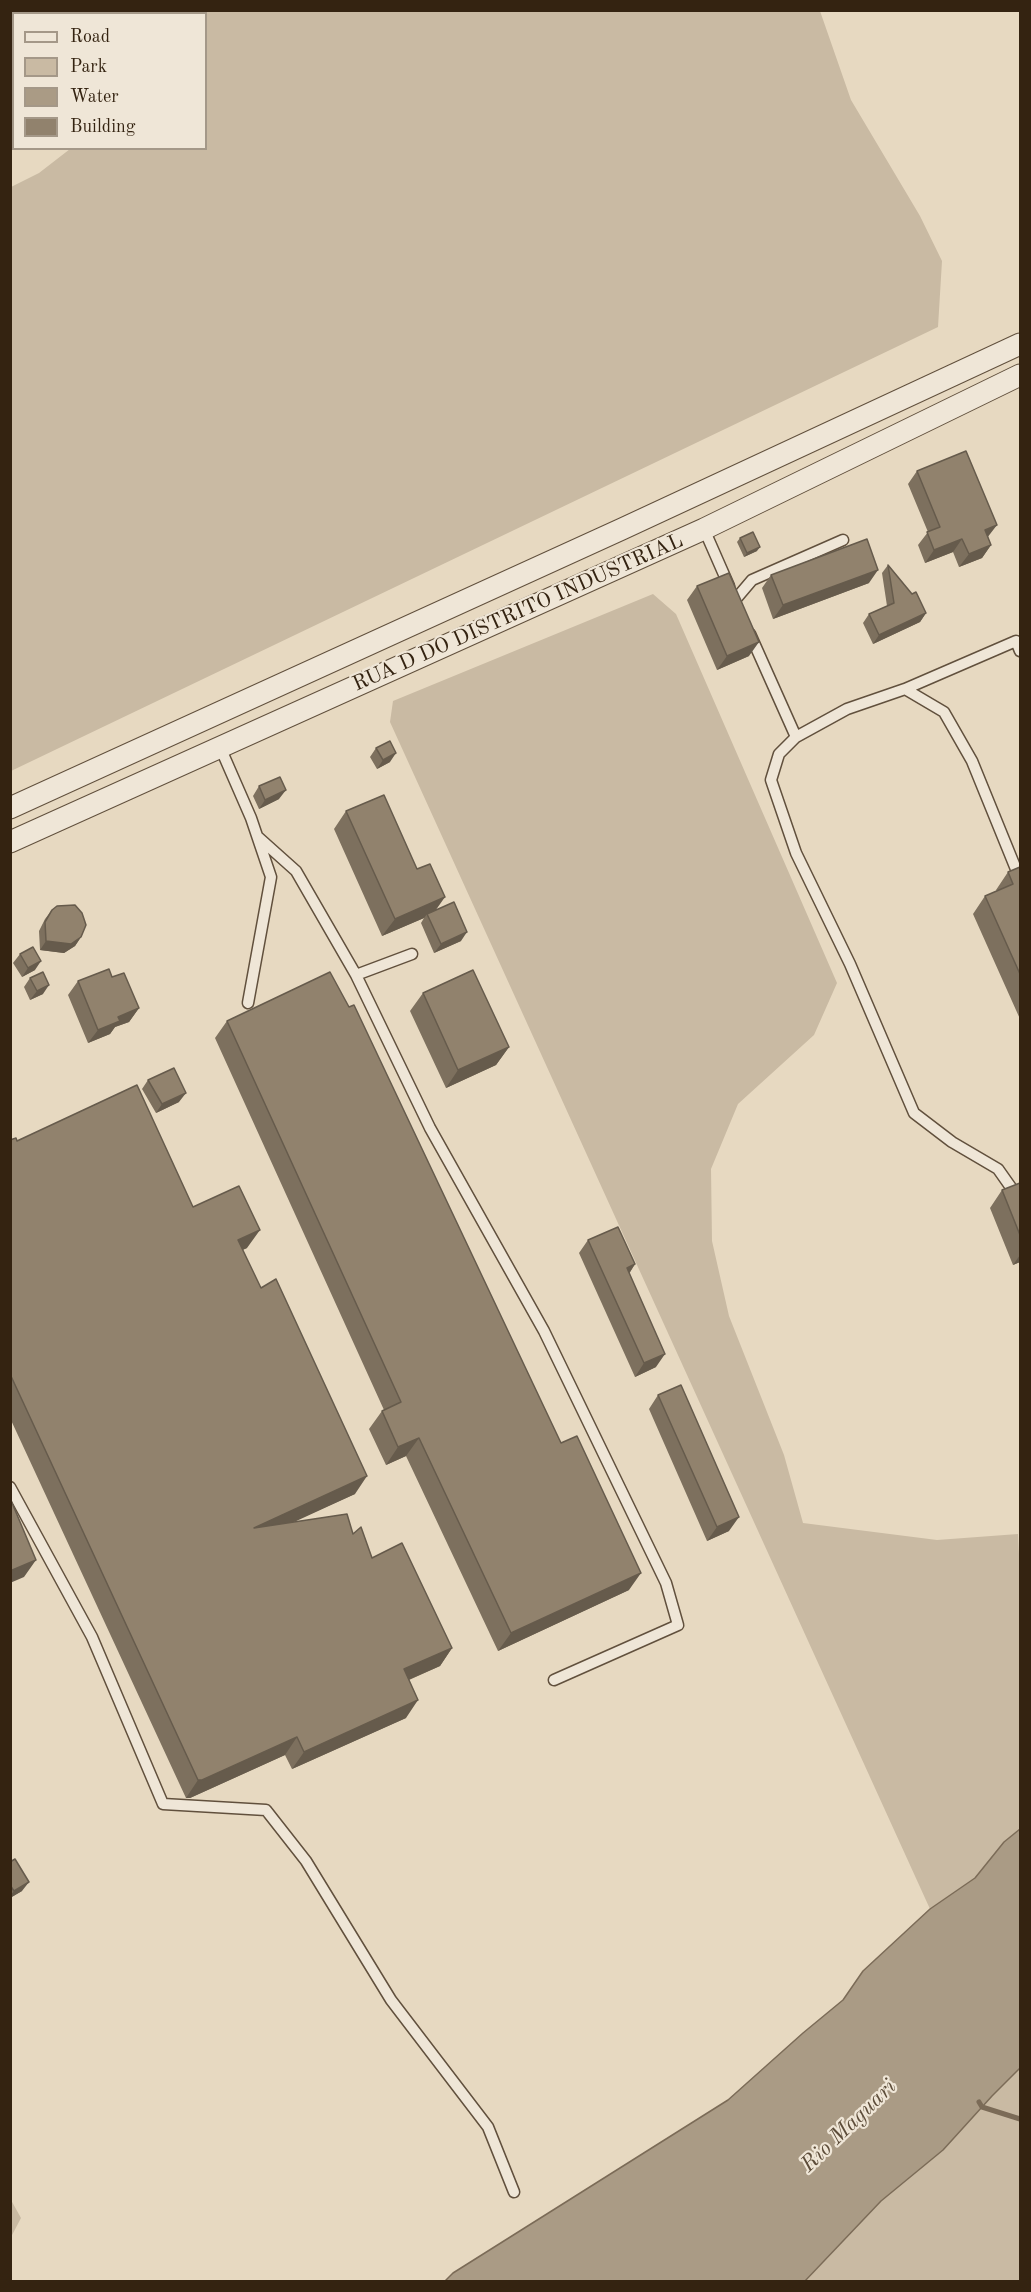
<!DOCTYPE html>
<html>
<head>
<meta charset="utf-8">
<style>
	body { margin:0 }
	#map { position:relative; width:1031px; height:2292px; overflow:hidden; background:#e7d9c1; font-family:"Old Standard TT",serif }
	canvas { display:block }
	.frame { position:absolute; inset:0; border:12px solid #342311; pointer-events:none }
	.legend { position:absolute; left:12px; top:12px; width:195px; height:138px; box-sizing:border-box; background:#efe6d7; border:2px solid #a49888; margin:0; padding:8px 10px; list-style:none; font-size:18px; color:#342311 }
	.legend li { display:flex; align-items:center; gap:12px; height:30px }
	.legend b { width:30px; border:2px solid #a49888 }
</style>
</head>
<body>
<div id="map">
<canvas width="1031" height="2292"></canvas>
<div class="frame"></div>
<ul class="legend">
<li><b style="height:8px;background:#efe6d7"></b>Road</li>
<li><b style="height:16px;background:#c9baa3"></b>Park</li>
<li><b style="height:16px;background:#aa9b85"></b>Water</li>
<li><b style="height:16px;background:#91826d"></b>Building</li>
</ul>
</div>
<script>
const ctx = document.querySelector('canvas').getContext('2d');
ctx.lineJoin = 'round';
function paint(path, color) { ctx.fillStyle = color; ctx.fill(path, 'evenodd'); }
function stroke(path, color, width, dash) { ctx.strokeStyle = color; ctx.lineWidth = width; ctx.lineCap = dash ? 'butt' : 'round'; ctx.setLineDash(dash || []); ctx.stroke(path); }
function write(font, color, halo, rows, align = 'center') {
  ctx.font = font + ' "Old Standard TT",serif'; ctx.lineWidth = 4.5; ctx.setLineDash([]); ctx.textBaseline = 'middle'; ctx.strokeStyle = halo; ctx.fillStyle = color; for (const [text, x, y, turn = 0] of rows) {
    ctx.save(); ctx.translate(x, y); ctx.rotate((+turn || 0) * Math.PI / 180); ctx.textAlign = isNaN(turn) ? turn : align; if (halo) ctx.strokeText(text, 0, 0); ctx.fillText(text, 0, 0); ctx.restore();
  }
}
paint(new Path2D(`
	M49,11H820L851,100L920,216L942,261L938,327L11,771V187L39,173L70,149L206,148V14H50Z
	M653,594L676,614L837,983L814,1035L738,1104L711,1169L712,1241L729,1316L784,1455L803,1523L937,1540L1018,1534L1020,1574V1829L1004,1842L975,1878L930,1909L390,722L393,701Z
	M1020,2068V2281L805,2282L881,2201L943,2150L992,2096Z
	M11,2200L21,2218L11,2237Z`), '#c9baa3');
const water = new Path2D(`
	M1020,1829V2068L992,2096L943,2150L881,2201L805,2281H445L453,2273L728,2100L803,2033L843,2000L863,1971L930,1909L975,1878L1004,1842Z`);
paint(water, '#aa9b85');
stroke(water, '#7b6b57', 1.5);
stroke(new Path2D(`
	M979,2102L982,2107L1020,2119`), '#7b6b57', 5);
const lane = new Path2D(`
	M704,529L729,586
	M735,600L752,580L843,540
	M750,634L796,737L847,709L905,689L944,712L972,761L1018,874
	M905,689L1016,641L1020,651
	M796,737L779,754L771,780L796,853L850,964L914,1113L952,1142L998,1169L1017,1196
	M220,747L251,818L271,877L248,1003
	M258,837L296,871L356,975L430,1128L544,1331L666,1583L678,1625L554,1680
	M356,975L412,954
	M10,1487L92,1637L163,1804L266,1810L306,1861L391,2000L488,2127L514,2192`);
const street = new Path2D(`
	M10,17L14,24
	M10,808L622,529L1020,344
	M10,842L704,529L1020,375`);
stroke(lane, '#61503d', 13);
stroke(street, '#61503d', 23);
stroke(lane, '#efe6d7', 10);
stroke(street, '#efe6d7', 21);
paint(new Path2D(`
	M917,471L988,537L991,545L982,558L959,567L953,552L925,563L918,545L928,532L908,484Z
	M740,538L757,551L744,557L737,542Z
	M888,565L926,613L920,622L873,644L863,623L869,614L887,606L882,573Z
	M771,575L869,583L773,619L762,588Z
	M697,586L749,656L717,670L687,600Z
	M376,748L390,762L377,769L370,757Z
	M259,786L279,799L259,809L253,796Z
	M346,811L436,910L461,941L434,953L421,923L424,918L382,936L334,829Z
	M1020,867V1019L973,914L985,896L997,891L996,890L1008,872Z
	M52,910L81,937L75,946L64,953L40,950L39,931L45,919Z
	M20,954L35,970L22,977L13,963Z
	M112,977L139,1008L129,1022L115,1027L110,1034L88,1043L68,995L78,981Z
	M30,978L43,994L30,1000L24,987Z
	M423,993L509,1047L496,1065L446,1088L410,1011Z
	M227,1021L629,1590L498,1651L406,1456L386,1465L369,1429L382,1411L384,1410L215,1038Z
	M148,1080L179,1102L156,1113L142,1089Z
	M10,1140L17,1141L193,1207L247,1248L242,1250L355,1494L292,1522L353,1534L372,1558L452,1648L440,1666L409,1680L406,1718L292,1769L285,1755L190,1798H186L10,1418Z
	M1020,1183V1262L1013,1265L990,1208L1002,1190Z
	M588,1240L635,1264L629,1274L656,1367L635,1377L579,1253Z
	M658,1395L729,1531L707,1541L649,1409Z
	M10,1862L22,1891L10,1898Z`), '#7d705e');
paint(new Path2D(`
	M997,525L987,538L985,530Z
	M962,539L953,552L925,563L934,550Z
	M991,545L982,558L959,567L969,554Z
	M760,547L757,551L744,557L747,553Z
	M878,570L869,583L773,619L783,605Z
	M926,613L920,622L873,644L879,635Z
	M759,642L749,656L717,670L727,656Z
	M396,753L390,762L377,769L383,760Z
	M286,790L279,799L259,809L265,800Z
	M445,897L433,914H427L424,918L382,936L395,919Z
	M467,932L461,941L434,953L441,944Z
	M81,937L75,946L64,953L40,950L46,941Z
	M41,961L35,970L22,977L28,968Z
	M49,985L43,994L30,1000L37,991Z
	M139,1008L129,1022L115,1027L110,1034L88,1043L98,1030L118,1017Z
	M509,1047L496,1065L446,1088L458,1070Z
	M186,1093L179,1102L156,1113L162,1104Z
	M260,1230L247,1248L225,1258L238,1240Z
	M1020,1255V1262L1013,1265Z
	M635,1264L626,1278L627,1268Z
	M665,1354L656,1367L635,1377L644,1363Z
	M419,1438L406,1456L386,1465L398,1447Z
	M367,1476L355,1494L242,1546L254,1528Z
	M739,1517L729,1531L707,1541L717,1527Z
	M36,1560L24,1577L10,1583V1571Z
	M641,1573L629,1590L498,1651L511,1633Z
	M452,1648L440,1666L392,1687L404,1669Z
	M418,1700L406,1718L292,1769L304,1752Z
	M297,1737L285,1755L190,1798H186L198,1780Z
	M29,1882L22,1891L10,1898V1896L14,1891Z`), '#665b4c');
const building = new Path2D(`
	M966,451L997,525L985,530L991,545L969,554L962,539L934,550L927,532L940,527L917,471Z
	M753,532L760,547L747,553L740,538Z
	M867,539L878,570L783,605L771,575Z
	M888,565L912,594L916,592L926,613L879,635L869,614L894,603Z
	M729,573L759,642L727,656L697,586Z
	M390,741L396,753L383,760L376,748Z
	M280,777L286,790L265,800L259,786Z
	M384,795L417,869L430,864L445,897L395,919L346,811Z
	M1020,867V974L985,896L1013,884L1008,872Z
	M454,902L467,932L441,944L427,914Z
	M75,905L82,913L86,925L81,937L71,944L46,941L45,922L52,910L57,906Z
	M33,947L41,961L28,968L20,954Z
	M109,969L112,977L124,973L139,1008L118,1017L120,1021L98,1030L78,981Z
	M473,970L509,1047L458,1070L423,993Z
	M43,972L49,985L37,991L30,978Z
	M330,972L349,1007L354,1005L561,1443L577,1436L641,1573L511,1633L419,1438L398,1447L382,1411L401,1402L227,1021Z
	M174,1068L186,1093L162,1104L148,1080Z
	M137,1085L193,1207L239,1186L260,1230L238,1240L261,1288L276,1279L367,1476L254,1528L347,1514L353,1534L361,1527L372,1558L402,1543L452,1648L404,1669L418,1700L304,1752L297,1737L202,1780H198L10,1374V1140L16,1138L17,1141Z
	M1020,1183V1235L1002,1190Z
	M618,1227L635,1264L627,1268L665,1354L644,1363L588,1240Z
	M681,1385L739,1517L717,1527L658,1395Z
	M10,1498L36,1560L10,1571Z
	M15,1859L29,1882L14,1891L10,1885V1862Z`);
paint(building, '#91826d');
stroke(building, '#665b4c', 1.5);
write('21px', '#342311', '#efe6d7', [
	["RUA D DO DISTRITO INDUSTRIAL",518,613,-24]
]);
write('italic 22px', '#5d4d3a', '#efe6d7', [
	["Rio Maguari",849,2126,-44]
]);
</script>
</body>
</html>
